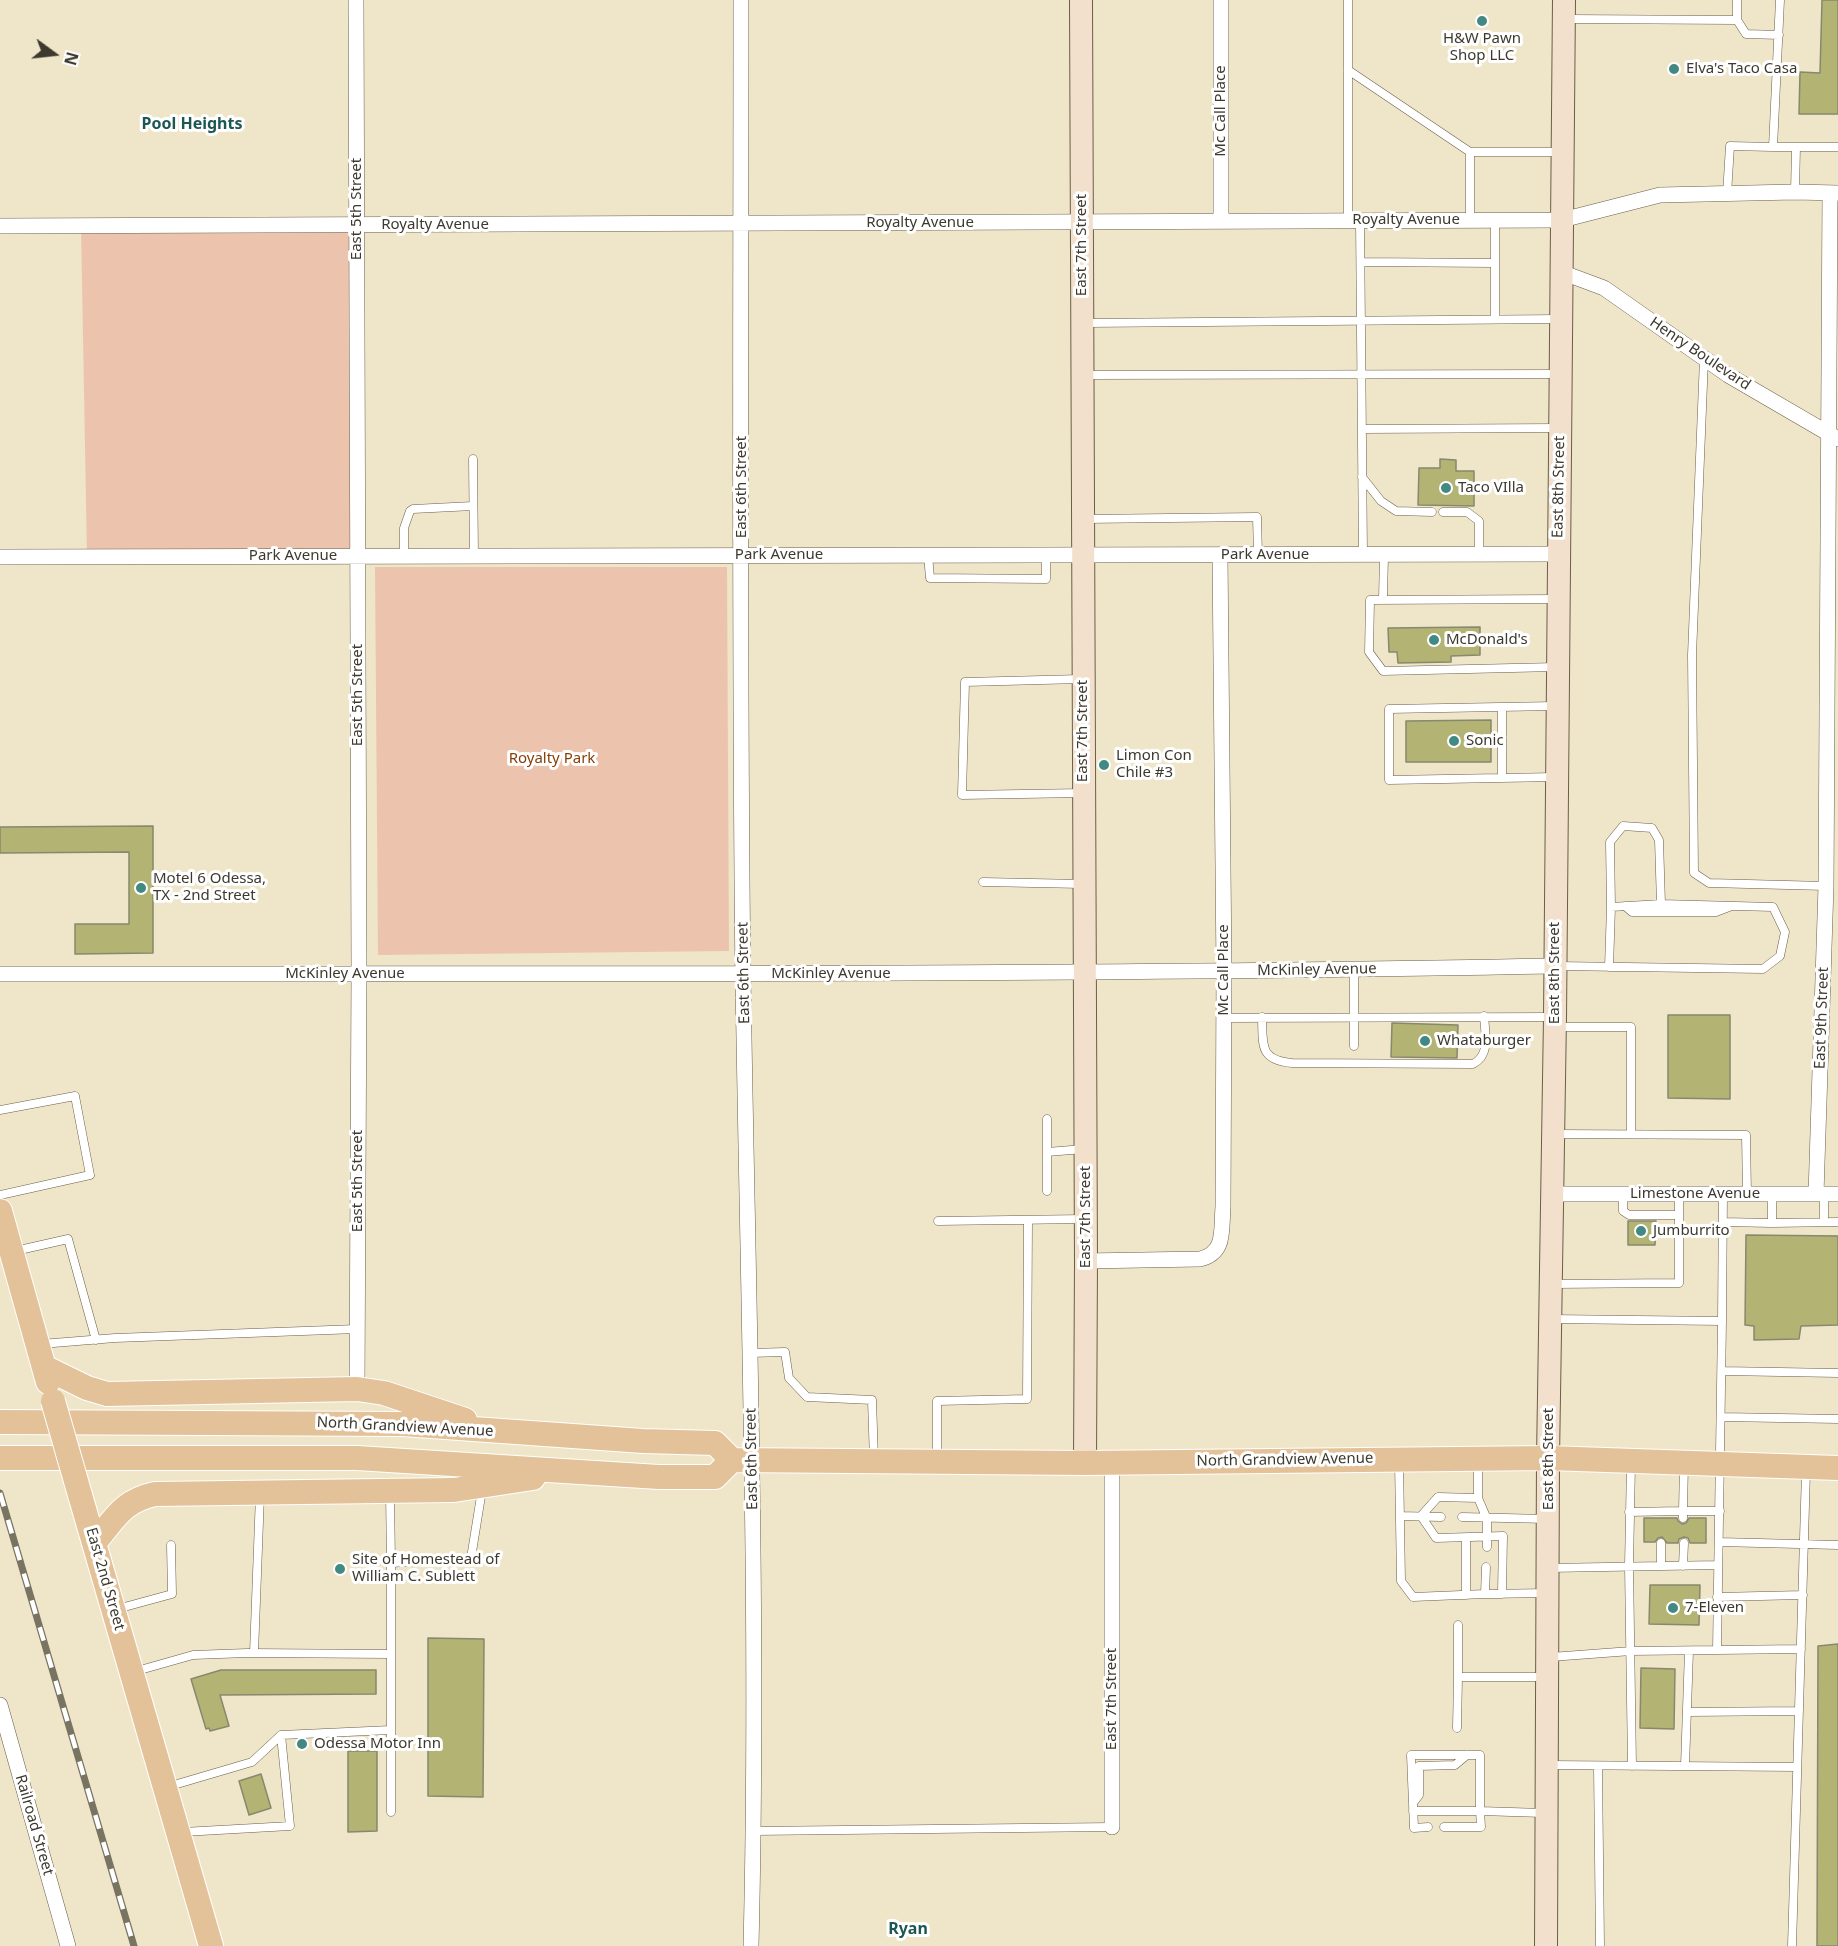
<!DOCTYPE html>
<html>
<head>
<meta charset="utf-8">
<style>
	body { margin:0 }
	#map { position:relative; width:1838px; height:1946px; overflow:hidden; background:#efe5c9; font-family:"Noto Sans",sans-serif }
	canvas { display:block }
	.north { position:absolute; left:24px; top:24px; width:60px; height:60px; -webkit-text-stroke:4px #fff; paint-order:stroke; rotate:105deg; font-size:16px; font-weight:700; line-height:24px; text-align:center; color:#3d392e }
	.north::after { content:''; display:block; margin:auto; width:21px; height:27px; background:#3d392e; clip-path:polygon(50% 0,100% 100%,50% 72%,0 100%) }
</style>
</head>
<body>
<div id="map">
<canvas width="1838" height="1946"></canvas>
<div class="north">N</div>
</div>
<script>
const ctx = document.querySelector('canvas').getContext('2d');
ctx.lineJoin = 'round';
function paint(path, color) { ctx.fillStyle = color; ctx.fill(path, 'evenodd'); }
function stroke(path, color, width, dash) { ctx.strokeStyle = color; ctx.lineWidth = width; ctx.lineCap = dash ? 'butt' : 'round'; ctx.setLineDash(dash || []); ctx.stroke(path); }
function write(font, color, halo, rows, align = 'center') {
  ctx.font = font + ' "Noto Sans",sans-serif'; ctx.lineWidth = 6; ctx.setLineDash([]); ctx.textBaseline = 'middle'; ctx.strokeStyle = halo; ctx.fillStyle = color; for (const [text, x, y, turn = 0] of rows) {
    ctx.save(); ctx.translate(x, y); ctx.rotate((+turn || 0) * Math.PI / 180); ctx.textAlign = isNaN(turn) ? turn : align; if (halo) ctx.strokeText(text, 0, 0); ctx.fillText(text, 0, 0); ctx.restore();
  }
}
paint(new Path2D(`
	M357,225L358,556L87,557L81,226Z
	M375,567H727L729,951L378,955Z`), '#ecc4ae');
const building = new Path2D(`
	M1822,0H1838V114H1799L1800,72L1820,73Z
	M1440,459L1456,460V471H1474V506L1418,505L1419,468H1440Z
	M1480,627V655L1451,656V662L1398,663L1397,652H1389L1388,628Z
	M1491,720V762H1406V721Z
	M153,826V953L75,954V924H129V852L0,853V827Z
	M1668,1015H1730V1099L1668,1098Z
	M1392,1023L1458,1025L1457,1058L1391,1057Z
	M1628,1221H1656L1655,1245H1628Z
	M1746,1235L1838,1236V1325L1801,1326L1799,1339L1754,1340V1326L1745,1325Z
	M1644,1518H1677L1678,1521L1682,1524L1686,1523L1689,1518H1706V1543H1690L1688,1538L1684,1537L1679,1539L1678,1543H1667L1662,1537L1658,1538L1655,1542H1644Z
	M1650,1585H1700L1699,1625L1649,1624Z
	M428,1638L484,1639L483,1797L428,1796Z
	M1838,1644V1946H1817L1818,1646Z
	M1641,1668L1675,1669L1674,1729L1640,1728Z
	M221,1670H376V1694L220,1695L229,1726L210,1731L209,1728L206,1729L191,1679Z
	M348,1751H377V1831L348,1832Z
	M261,1774L271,1808L249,1815L239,1781Z`);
paint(building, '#b3b474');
stroke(building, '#87886e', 1.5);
const lane = new Path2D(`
	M1780,0L1773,147H1838
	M1567,19L1737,20V0
	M1737,20L1746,34L1779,35
	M1348,70L1470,152H1561
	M1470,152V220
	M1795,192L1796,147
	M1727,194L1730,146L1773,147
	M1348,220V0
	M1360,220L1363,555
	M1495,220V263
	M1361,262L1495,263V318
	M1086,323L1560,319
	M1704,359L1692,655L1694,873L1709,883L1826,886
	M1085,375L1559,374
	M1362,429L1559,428
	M473,459L474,556
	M1362,477L1381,501L1396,511L1432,512
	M1443,512H1467L1479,521V554
	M1084,519L1257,517L1258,555
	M928,555L930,578L1046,579V555
	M404,556V528L410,511L413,509L473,506
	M1383,599L1384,555
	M1556,667L1383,671L1369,652L1370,600L1557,599
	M1081,679L965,682L962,795L1082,793
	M1502,707V778
	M1555,777L1389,780V709L1555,706
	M983,882L1082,884
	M1625,906L1632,912H1716L1729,907
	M1611,907L1610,842L1623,826L1652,828L1659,840L1661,904
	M1557,966L1763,969L1780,956L1785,932L1773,907L1661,904L1611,907L1609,967
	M1354,970V1046
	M1262,1017C1263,1045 1259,1060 1292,1063L1473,1064C1491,1055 1485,1033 1484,1016
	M1224,1018L1554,1017
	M1556,1027H1631V1133
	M0,1110L75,1096L90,1175L0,1195
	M1047,1119V1191
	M1555,1134L1746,1135L1747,1194
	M1047,1152L1084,1149
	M1623,1194V1211L1629,1215H1679
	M938,1221L1084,1219
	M1723,1222L1772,1223V1194
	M1824,1222V1194
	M1772,1223L1838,1222
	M15,1251L68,1239L96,1340
	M1552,1284L1679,1283V1194
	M1551,1319L1722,1321L1723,1194
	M41,1344L115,1338L357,1329
	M750,1353L785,1352L789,1378L807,1397L872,1400L874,1460
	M1722,1371L1838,1373
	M1721,1417L1838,1419
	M937,1458V1401L1027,1399L1028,1220
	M1399,1461L1401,1581L1413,1597L1485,1594L1486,1567
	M1478,1461V1498L1487,1519V1547
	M1631,1464L1629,1566L1632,1766
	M390,1493L391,1563
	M1478,1498L1438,1497L1421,1516L1436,1538L1503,1536L1502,1594
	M1629,1512L1683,1511L1684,1464
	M1400,1516L1441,1517
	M1462,1517L1547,1519
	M1683,1518V1511H1720
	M1719,1542L1838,1545
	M1661,1566V1543
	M1683,1566L1684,1543
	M1549,1568L1718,1565
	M1485,1594L1547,1593
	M1466,1595V1538
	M1717,1597L1803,1595
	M117,1609L172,1594L171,1545
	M1717,1650L1801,1649
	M254,1653L260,1495
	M1551,1657L1631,1651L1717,1650L1722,1321
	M133,1672L193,1655L247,1653L391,1654
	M1458,1677V1625
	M1688,1712L1799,1711
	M1457,1728L1458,1677H1544
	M1550,1765L1797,1767
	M1598,1766L1600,1946
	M1685,1766L1689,1651
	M167,1787L252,1762L281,1735L391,1730
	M1413,1803L1419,1795V1766L1455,1765L1467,1755
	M1413,1811H1480L1481,1827H1444
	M391,1812V1563L471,1558L482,1490
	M1428,1827L1414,1828L1411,1755H1480V1811L1543,1813
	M754,1831L1112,1827
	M183,1832L290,1826L281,1735
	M1792,1946L1806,1471`);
const street = new Path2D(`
	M356,0L359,973L357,1389
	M741,0C741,326 739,652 743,978C748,1301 759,1623 751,1946
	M1221,0V221
	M0,226L1562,220L1660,195L1795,192L1838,193
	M1561,272L1604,288L1728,375L1838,439
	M0,557L1559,554
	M0,974C518,973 1036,976 1554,966
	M1553,1194H1838
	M1816,1194L1826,886L1830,193
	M1086,1261L1200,1259C1226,1253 1221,1230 1223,1207L1224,971L1220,555
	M1112,1462V1827
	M0,1705L68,1946`);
const secondary = new Path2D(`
	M1081,0L1086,1261L1085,1463
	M1546,1946L1548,1458L1555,1017L1564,0`);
const primary = new Path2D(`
	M0,1211L48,1382
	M44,1367L87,1388L107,1394L357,1389L384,1393L465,1420
	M0,1422L403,1424L643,1441L715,1443L732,1460
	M0,1458H357L659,1477H715L732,1460L1085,1463L1548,1458L1838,1468
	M80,1495L211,1946
	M94,1543C115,1519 122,1501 155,1494L454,1490L533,1478`);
stroke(lane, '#695f48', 9);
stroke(street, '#695f48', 16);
stroke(secondary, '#695f48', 24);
stroke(primary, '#fff', 26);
stroke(lane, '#fff', 8);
stroke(street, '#fff', 15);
stroke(secondary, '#f2e0cc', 22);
stroke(primary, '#e4c299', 24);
const rail = new Path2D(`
	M0,1493L134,1946`);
stroke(rail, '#797362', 7);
stroke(rail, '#fff', 4.5, [14]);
const primaryBridge = new Path2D(`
	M53,1401L80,1495`);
stroke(primaryBridge, '#fff', 26, []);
stroke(primaryBridge, '#e4c299', 24);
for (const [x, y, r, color] of [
	[1482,21,6,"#438983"],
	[1674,69,6,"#438983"],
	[1446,488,6,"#438983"],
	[1434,640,6,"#438983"],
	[1454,741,6,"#438983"],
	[1104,765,6,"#438983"],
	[141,888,6,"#438983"],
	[1425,1041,6,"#438983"],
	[1641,1231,6,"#438983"],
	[340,1569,6,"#438983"],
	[1673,1608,6,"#438983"],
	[302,1744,6,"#438983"]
]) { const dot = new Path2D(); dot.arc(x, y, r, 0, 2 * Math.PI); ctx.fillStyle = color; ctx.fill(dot); stroke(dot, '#fff', 2); }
write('15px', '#3d392e', '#fff', [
	["H&W Pawn",1482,39,"center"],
	["Shop LLC",1482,56,"center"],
	["Elva's Taco Casa",1686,69],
	["Taco VIlla",1458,488],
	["McDonald's",1446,640],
	["Sonic",1466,741],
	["Limon Con",1116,756],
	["Chile #3",1116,773],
	["Motel 6 Odessa,",153,879],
	["TX - 2nd Street",153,896],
	["Whataburger",1437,1041],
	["Jumburrito",1653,1231],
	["Site of Homestead of",352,1560],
	["William C. Sublett",352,1577],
	["7-Eleven",1685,1608],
	["Odessa Motor Inn",314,1744]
], 'left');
write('15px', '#3d392e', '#fff', [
	["Mc Call Place",1221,111,-90],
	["East 5th Street",357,209,-90],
	["Royalty Avenue",1406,220],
	["Royalty Avenue",920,223],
	["Royalty Avenue",435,225],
	["East 7th Street",1082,245,-90],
	["Henry Boulevard",1700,354,34],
	["East 6th Street",742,487,-90],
	["East 8th Street",1559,487,-89],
	["Park Avenue",779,555],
	["Park Avenue",1265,555],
	["Park Avenue",293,556],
	["East 5th Street",358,695,-90],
	["East 7th Street",1083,731,-90],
	["Mc Call Place",1224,970,-90],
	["McKinley Avenue",1317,970,-1],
	["East 6th Street",744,973,-91],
	["East 8th Street",1555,973,-90],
	["McKinley Avenue",345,974],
	["McKinley Avenue",831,974],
	["East 9th Street",1822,1018,-88],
	["East 5th Street",358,1181,-90],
	["Limestone Avenue",1695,1194],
	["East 7th Street",1086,1217,-90],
	["North Grandview Avenue",405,1427,3],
	["East 6th Street",752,1459,-91],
	["East 8th Street",1549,1459,-90],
	["North Grandview Avenue",1285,1460,-1],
	["East 2nd Street",105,1579,74],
	["East 7th Street",1112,1699,-90],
	["Railroad Street",34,1825,74]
]);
write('15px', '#873f06', '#fff', [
	["Royalty Park",552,759]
]);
write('bold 16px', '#1d5752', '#fff', [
	["Pool Heights",192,124],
	["Ryan",908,1929]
]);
</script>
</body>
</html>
